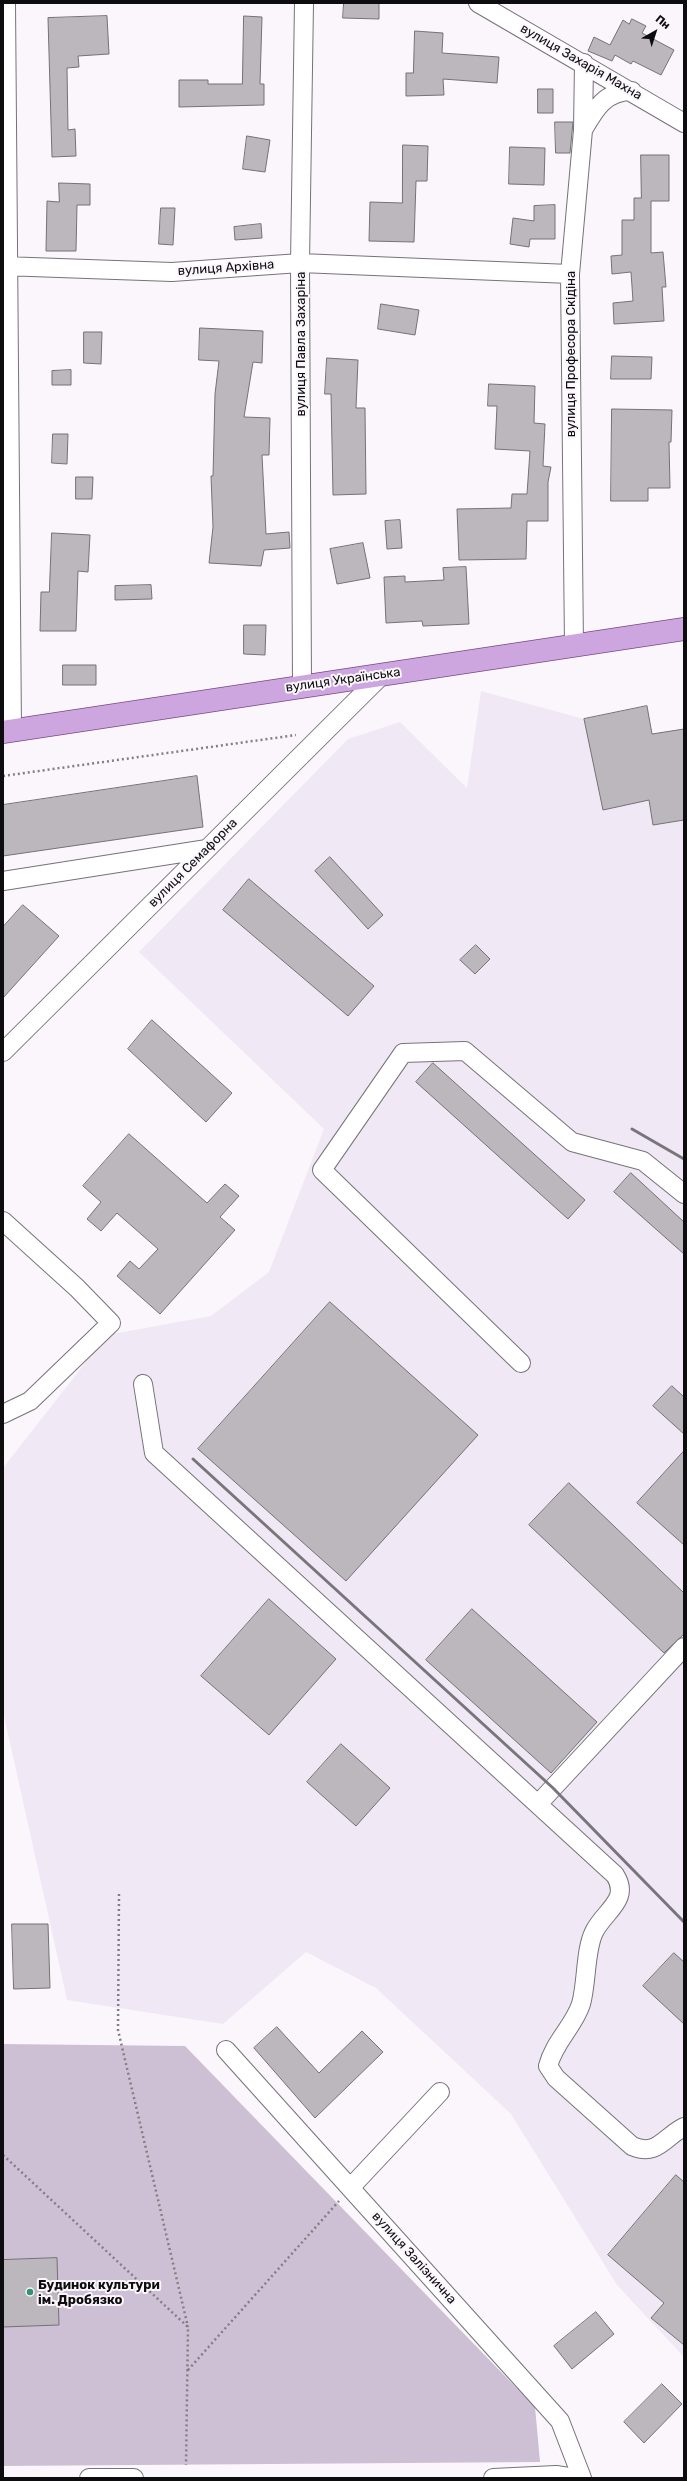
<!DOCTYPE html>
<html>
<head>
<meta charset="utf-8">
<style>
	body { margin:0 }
	#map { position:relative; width:687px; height:2481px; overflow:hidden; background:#faf6fc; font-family:Rubik,sans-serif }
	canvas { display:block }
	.frame { position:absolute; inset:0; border:4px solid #0d0c0e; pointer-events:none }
	.north { position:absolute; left:635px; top:12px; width:40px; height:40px; -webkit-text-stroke:3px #faf6fc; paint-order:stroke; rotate:39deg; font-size:11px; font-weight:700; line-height:16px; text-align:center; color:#0d0c0e }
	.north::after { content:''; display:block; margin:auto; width:14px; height:18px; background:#0d0c0e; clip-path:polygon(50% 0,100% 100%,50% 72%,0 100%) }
</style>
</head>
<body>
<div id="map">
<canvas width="687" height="2481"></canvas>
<div class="frame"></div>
<div class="north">Пн</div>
</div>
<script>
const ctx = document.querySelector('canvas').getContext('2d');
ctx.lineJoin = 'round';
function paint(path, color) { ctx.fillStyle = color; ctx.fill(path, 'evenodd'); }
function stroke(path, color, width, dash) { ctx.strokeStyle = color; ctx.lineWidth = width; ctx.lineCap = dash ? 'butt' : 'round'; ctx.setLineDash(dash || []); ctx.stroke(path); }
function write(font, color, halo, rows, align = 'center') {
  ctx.font = font + ' Rubik,sans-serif'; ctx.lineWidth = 4; ctx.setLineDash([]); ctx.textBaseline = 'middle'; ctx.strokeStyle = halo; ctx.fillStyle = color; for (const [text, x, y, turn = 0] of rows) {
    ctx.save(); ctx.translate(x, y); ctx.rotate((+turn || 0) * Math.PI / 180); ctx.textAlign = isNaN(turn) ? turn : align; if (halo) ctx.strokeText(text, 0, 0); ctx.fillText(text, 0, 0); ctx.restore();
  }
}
paint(new Path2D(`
	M481,691L584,719L647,706L652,734L684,729V2357L617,2285L511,2114L376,1988L306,1952L223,2024L67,2000L3,1711V1468L107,1335L211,1316L269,1272L324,1129L139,952L348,739L400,722L467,788Z`), '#f1e8f5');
paint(new Path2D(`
	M3,2044L185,2046L535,2407L540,2462L3,2466Z`), '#cec0d4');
const building = new Path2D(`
	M344,3H379V19L343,18Z
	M107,16L109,54L78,56L79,67L67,68L68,130L75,129L76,156L52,157L48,18Z
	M244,16L262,17L260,84H264V105L179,107V80H208V84H242Z
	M632,19L646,26L642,33L674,50L661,75L633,61L631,64L615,55L612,61L588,51L594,37L610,45L623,20L629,24Z
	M415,31L443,33L442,53L499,57L497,83L443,79L444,95L406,96V73H413Z
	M538,89H553V113H538Z
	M555,122H573L570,153H556Z
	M247,136L270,140L265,172L243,169Z
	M403,145L428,146L427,181H416L414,242L369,241L370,202L402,203Z
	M510,147L545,148L544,185L509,184Z
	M641,155H669V201H651V253L663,252L666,287H662L664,321L614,324L613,303L633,301L631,272L612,274L611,256L622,255V220H634V198H641Z
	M59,183L90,184V205H77L76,251H46L47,201L59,202Z
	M555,205V239H530L529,247L510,244L513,218L534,221V206Z
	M161,208H175L173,245L159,244Z
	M261,224L262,238L235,240L234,227Z
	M381,304L419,310L415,335L378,329Z
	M200,328L263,331L262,363L253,362L244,417L270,418L269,455H262L266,534L289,532L290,548L264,550L261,566L209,563L213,527L211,476H213L215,394L219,361L199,360Z
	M84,332H102L101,364L84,363Z
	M612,356L652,357L651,379H611Z
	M327,358L358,360L356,408H365L366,494L333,495L331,394H325Z
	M71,370V385H52V371Z
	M489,384L535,386L534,423L545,424L543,466L551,467L548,482V521H527L526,559L459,560L457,509L511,508L512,494H527L530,451L495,449L497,406H488Z
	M612,409L672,410L671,442H669L670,488H648V501H611Z
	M53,434H68L67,464L52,463Z
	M76,477H93L92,499H76Z
	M400,520L402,548L387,549L385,521Z
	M52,533L90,535L88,572L78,571L76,631H40L41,592H49Z
	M363,543L370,578L337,584L330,549Z
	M466,567L469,624L423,626L422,621L386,623L384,577L405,576V582L444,580L443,568Z
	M151,585L152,599L115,600V586Z
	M244,625H266L265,655L244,654Z
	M63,665H96V685H63Z
	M647,706L652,734L684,729V820L653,825L649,800L603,810L584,719Z
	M197,776L203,827L3,856V805Z
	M330,857L383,915L368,929L315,871Z
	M249,879L374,986L348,1016L223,910Z
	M23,905L59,936L3,998V927Z
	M476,945L490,959L475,974L460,960Z
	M152,1020L232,1093L206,1122L128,1049Z
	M433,1063L585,1200L568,1219L416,1082Z
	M129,1134L207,1203L225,1184L239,1196L220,1217L235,1230L160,1314L117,1276L130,1261L139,1269L158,1249L117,1213L101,1231L87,1219L101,1202L83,1186Z
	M631,1173L684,1222V1254L614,1192Z
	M330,1302L478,1435L346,1581L198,1449Z
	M672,1386L684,1397V1434L653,1406Z
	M684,1451V1545L637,1503Z
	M569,1483L684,1593V1634L664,1653L529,1525Z
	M269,1599L336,1659L269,1735L201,1676Z
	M472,1609L597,1722L551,1773L426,1660Z
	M341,1744L390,1788L356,1826L307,1782Z
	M12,1924H48L50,1988L14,1989Z
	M674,1953L684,1962V2024L643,1986Z
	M277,2027L319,2073L362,2031L383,2052L315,2118L254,2048Z
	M676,2175L684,2182V2345L651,2318L664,2303L608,2255Z
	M57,2258L59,2325L3,2327V2260Z
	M596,2312L614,2334L572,2369L554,2346Z
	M662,2384L682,2404L644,2443L624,2422Z`);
paint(building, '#bbb7bd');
stroke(building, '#757176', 1);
const minor = new Path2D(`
	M6,3L12,730
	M478,3L684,123
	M583,130C595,109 605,91 632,91
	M3,266L172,272L300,263L570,274
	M574,646L570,274L583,130L584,63
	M302,685L300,263L304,3
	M3,881L207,849
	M3,1052L382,675
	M3,1221L77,1288L111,1323L30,1401L3,1414
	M521,1363L322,1170L403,1053L465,1051L572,1142L643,1161L684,1194
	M143,1384L154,1453L615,1875C631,1900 604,1911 594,1932C585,1950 587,1983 581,2004C574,2026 554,2042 548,2066L556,2078L632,2146C657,2157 664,2137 684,2127
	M538,1804L684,1647
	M226,2050L560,2421L582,2478
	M350,2188L440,2092
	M89,2478H134
	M493,2478L556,2475L575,2478`);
const major = new Path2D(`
	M3,732L684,629`);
stroke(minor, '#767378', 20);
stroke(major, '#764a88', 24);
stroke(new Path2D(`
	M3,776L296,735
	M119,1894L118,2030L188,2327
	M3,2155L188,2327L186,2465
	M188,2370L339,2201`), '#817f83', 2.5, [2, 3]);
stroke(minor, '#fff', 18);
stroke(major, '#cea6df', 22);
stroke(new Path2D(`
	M632,1129L684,1159
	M193,1459L553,1788L684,1922`), '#78767a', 3);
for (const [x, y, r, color] of [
	[30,2292,4,"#2e936f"]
]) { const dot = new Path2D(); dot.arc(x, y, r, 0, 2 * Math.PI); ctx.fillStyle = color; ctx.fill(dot); stroke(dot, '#faf6fc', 1.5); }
write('13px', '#0d0c0e', '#faf6fc', [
	["вулиця Захарія Махна",581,62,30],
	["вулиця Архівна",226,268,-4],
	["вулиця Павла Захаріна",301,344,-90],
	["вулиця Професора Скідіна",571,354,-90],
	["вулиця Українська",343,680,-8],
	["вулиця Семафорна",193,863,-45],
	["вулиця Залізнична",414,2258,48]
]);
write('bold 13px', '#0d0c0e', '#faf6fc', [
	["Будинок культури",38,2285],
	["ім. Дробязко",38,2300]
], 'left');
</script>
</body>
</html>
